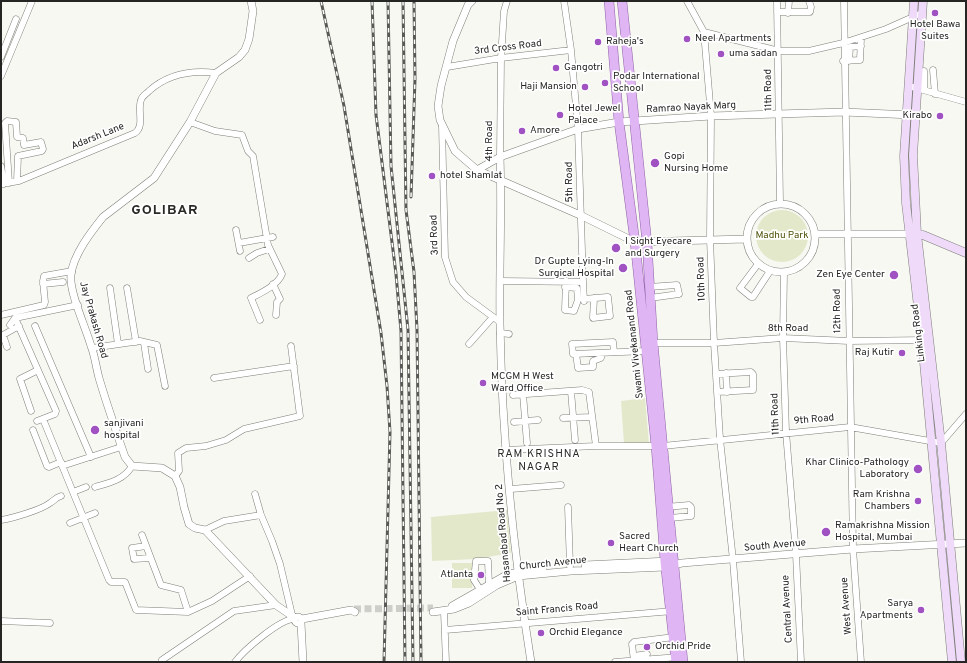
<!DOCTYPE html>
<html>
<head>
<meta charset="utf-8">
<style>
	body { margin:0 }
	#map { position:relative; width:967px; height:663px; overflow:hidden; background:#f7f8f2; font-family:Overpass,sans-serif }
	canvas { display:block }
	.frame { position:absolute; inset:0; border:2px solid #252623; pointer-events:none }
</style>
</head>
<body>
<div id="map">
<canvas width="967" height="663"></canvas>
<div class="frame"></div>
</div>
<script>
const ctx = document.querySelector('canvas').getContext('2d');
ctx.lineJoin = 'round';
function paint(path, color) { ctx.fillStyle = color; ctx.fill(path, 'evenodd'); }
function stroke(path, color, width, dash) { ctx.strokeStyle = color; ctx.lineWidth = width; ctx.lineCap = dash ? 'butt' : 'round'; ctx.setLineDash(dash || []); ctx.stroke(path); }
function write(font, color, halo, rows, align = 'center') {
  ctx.font = font + ' Overpass,sans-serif'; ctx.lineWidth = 3.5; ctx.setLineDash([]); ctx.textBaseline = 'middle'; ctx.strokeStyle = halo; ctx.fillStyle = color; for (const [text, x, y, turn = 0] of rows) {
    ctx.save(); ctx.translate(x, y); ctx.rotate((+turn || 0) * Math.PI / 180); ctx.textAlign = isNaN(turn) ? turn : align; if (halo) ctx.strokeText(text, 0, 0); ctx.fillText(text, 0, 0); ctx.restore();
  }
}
paint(new Path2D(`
	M756 236a26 26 0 1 1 52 0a26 26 0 1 1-52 0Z
	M645,398L649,444H624L621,401Z
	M507,510L511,553L476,559L432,561L431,517Z
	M452,563H473L472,588H452Z`), '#e4e8cb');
stroke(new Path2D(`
	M354,609L433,608`), '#cdcec9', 7, [7, 3.5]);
const minor = new Path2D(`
	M687,1L704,32L711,116L710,239L714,343L720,439L733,560L741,662
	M777,1L780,203
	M844,1L853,549L861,662
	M777,12H810L811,7L809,1
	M788,13L789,1
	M704,32L779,51H809L843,43L886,29L922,13
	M1,57L16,19
	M843,61L860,60L861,38
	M849,61L850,47L861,46
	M447,67L501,58L571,50
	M933,70L935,94
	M1,76L32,1
	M909,86L966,102
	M924,90V71
	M190,122L215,131L242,135L248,151L253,156L268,245L282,274C278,285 261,293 251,298L260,320
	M442,125L445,257L453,282L466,297L500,322
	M500,157L501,58L504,11L507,1
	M1,166L4,184
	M9,183L5,123L7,121L16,122L17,137L23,138L24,145L41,142L43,149L42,151L18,156L17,181
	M1,184L19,181L135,133C145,126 137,110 141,100C142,96 146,94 149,91C168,74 192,70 216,73
	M236,230L240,251
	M239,243L273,237
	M249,258L257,253L269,249
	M758,264L740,288L751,297H753L770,271
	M784,272L783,338L786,432L796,554L801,662
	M501,281L583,282L578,129L571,50L564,1
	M583,282L584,301
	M43,284L63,282
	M273,284L280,299L277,302L276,315
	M565,287L577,288L578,300L574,311L565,310L566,281
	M649,287L677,285L679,294L650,298
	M110,288L118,344
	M127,288L136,342
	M584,299L607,297H608L610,316L593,318L594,298
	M1,315L44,305L45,302L43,281L44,276L72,271
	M15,318L56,411L55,414L37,421
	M10,325L15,318L78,305
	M35,326L91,457
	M500,333L509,334
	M144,343L148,369
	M651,343H714L783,338L849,341L925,340
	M469,344L493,317
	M7,347L3,335L19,326
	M92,348L140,341L157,345L165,386
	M614,352L613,342L572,344L573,354L646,351
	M576,354L578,368L593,367V361L601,358V353
	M726,373L727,392
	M716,374L751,372L753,374V390L717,392
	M214,378L294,366
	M571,391L575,440
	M523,394L527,443
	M513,395L582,390L589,392L596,446
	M31,411L20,379L38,370
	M563,418L592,417
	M43,419L109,580L111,582H125L136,610L188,612L212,601L250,576
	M514,422L538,420
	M33,430L47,466L49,467L61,462
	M663,446L850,427L941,443L966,414
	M505,450L596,446H656
	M62,466L121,447
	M175,476L179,471L178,453L186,448L206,446L226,440L244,429L300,416L291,346
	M95,487C109,483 124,480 132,466
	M511,489L561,485
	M73,492L86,487
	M255,494L261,515L272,541L280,564L292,615
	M568,507L570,566
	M666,507L689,505L691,507V516L670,518
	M1,520C13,518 41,510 50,503C55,500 55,498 61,496
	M70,523L95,513
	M205,530L224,521L261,515
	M142,535L161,585L181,590L188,612
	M146,546L132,548L134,559L150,558
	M483,594L474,580L476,561H488L489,585
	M444,612L446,662
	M294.5 620a3.5 3.5 0 1 1 7 0a3.5 3.5 0 1 1-7 0Z
	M1,621L50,623
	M445,630L673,611
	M634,656L647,654
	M162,660L234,611L276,605
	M634,661L632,644L634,642L674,637
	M235,662C244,650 280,619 294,619
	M615,662L679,657`);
const tertiary = new Path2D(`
	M251,1L253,11L249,39L245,50L239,57L216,73L190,122L154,178L103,217C91,232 73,255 71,275C69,292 86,328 91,346C95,356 96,367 99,378C107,405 116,431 125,457L132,466L162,468L175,476L180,487L184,507L189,524L195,528L205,530L276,605L295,618
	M472,1L468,5L453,41L441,86L438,106L440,120L455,151L477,170L580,215L635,242L746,239
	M500,157C502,213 499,268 500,324C502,437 513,550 531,662
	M477,170L500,157L578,129L619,122L711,116L844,112L912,115
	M747 238a34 34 0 1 1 68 0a34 34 0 1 1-68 0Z
	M815,234H910
	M585,565L669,561
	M452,606L508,574L543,568
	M433,612L454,609L469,603L497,585L518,576L571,571L665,567L682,563L853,549L966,543
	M302,619L351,610L355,612
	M301,623L303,662`);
const secondary = new Path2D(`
	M914,1L904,156L906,203L922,341L952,662
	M923,1L913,155L917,234L941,443L961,662
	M913,234L923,235L966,253`);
const primary = new Path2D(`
	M609,1L619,122L635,242L656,446L665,561L676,662
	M622,1L647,243L653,343L683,662`);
stroke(minor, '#7d7e78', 7);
stroke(tertiary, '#7d7e78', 8);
stroke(secondary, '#7d7e78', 9);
stroke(primary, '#9062a6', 10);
stroke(minor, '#fff', 6);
stroke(tertiary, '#fff', 7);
stroke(secondary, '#efdaf9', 8);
stroke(primary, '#dfb5f4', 9);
const rail = new Path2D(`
	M321,1L344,106L381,333L387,386L390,432L384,662
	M372,1L376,115L396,274L401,331L405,662
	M388,1L391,166L408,330L413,662
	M403,1L406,210L414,272L417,330L421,662
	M411,197L415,79L414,1`);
stroke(rail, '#585955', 3);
stroke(rail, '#fff', 1.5, [4.5]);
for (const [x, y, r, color] of [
	[935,13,4,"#a051c2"],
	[687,39,4,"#a051c2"],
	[598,42,4,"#a051c2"],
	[721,54,4,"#a051c2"],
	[556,68,4,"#a051c2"],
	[605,83,4,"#a051c2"],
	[585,87,4,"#a051c2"],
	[560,115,4,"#a051c2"],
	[940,116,4,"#a051c2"],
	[522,131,4,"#a051c2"],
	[655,163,5,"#a051c2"],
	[432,176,4,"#a051c2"],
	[616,248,5,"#a051c2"],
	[623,268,5,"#a051c2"],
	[894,275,5,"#a051c2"],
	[902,353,4,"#a051c2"],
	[483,383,4,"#a051c2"],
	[95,430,5,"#a051c2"],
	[918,469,5,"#a051c2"],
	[918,501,4,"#a051c2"],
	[826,532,5,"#a051c2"],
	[611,543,4,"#a051c2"],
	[481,575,4,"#a051c2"],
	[921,610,4,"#a051c2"],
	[541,633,4,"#a051c2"],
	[647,647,4,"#a051c2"]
]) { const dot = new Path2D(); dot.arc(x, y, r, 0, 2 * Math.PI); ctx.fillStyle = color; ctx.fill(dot); stroke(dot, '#fff', 1.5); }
write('10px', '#252623', '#fff', [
	["Hotel Bawa",935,25,"center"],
	["Suites",935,37,"center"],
	["Neel Apartments",695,39],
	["Raheja's",606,42],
	["uma sadan",729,54],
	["Gangotri",564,68],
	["Podar International",613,77],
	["School",613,89],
	["Haji Mansion",577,87,"right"],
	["Hotel Jewel",568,109],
	["Palace",568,121],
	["Kirabo",932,116,"right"],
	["Amore",530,131],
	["Gopi",664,157],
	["Nursing Home",664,169],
	["hotel Shamlat",440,176],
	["I Sight Eyecare",625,242],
	["and Surgery",625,254],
	["Dr Gupte Lying-In",614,262,"right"],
	["Surgical Hospital",614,274,"right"],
	["Zen Eye Center",885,275,"right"],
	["Raj Kutir",894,353,"right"],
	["MCGM H West",491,377],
	["Ward Office",491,389],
	["sanjivani",104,424],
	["hospital",104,436],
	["Khar Clinico-Pathology",909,463,"right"],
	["Laboratory",909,475,"right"],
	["Ram Krishna",910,495,"right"],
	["Chambers",910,507,"right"],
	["Ramakrishna Mission",835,526],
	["Hospital, Mumbai",835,538],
	["Sacred",619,537],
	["Heart Church",619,549],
	["Atlanta",473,575,"right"],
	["Sarya",913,604,"right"],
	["Apartments",913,616,"right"],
	["Orchid Elegance",549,633],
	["Orchid Pride",655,647]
], 'left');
write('10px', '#252623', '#fff', [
	["3rd Cross Road",508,48,-7],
	["11th Road",769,90,-91],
	["Ramrao Nayak Marg",691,108,-3],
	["Adarsh Lane",98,137,-22],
	["4th Road",490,141,-90],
	["5th Road",570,182,-91],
	["3rd Road",435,235,-92],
	["10th Road",702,279,-92],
	["12th Road",838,311,-91],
	["Jay Prakash Road",93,320,74],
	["8th Road",788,329],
	["Linking Road",919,333,-97],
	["Swami Vivekanand Road",635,344,-96],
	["11th Road",776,414,-92],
	["9th Road",814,420,-5],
	["Hasanabad Road No 2",504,533,-95],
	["South Avenue",775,546,-5],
	["Church Avenue",553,564,-6],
	["West Avenue",847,606,-94],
	["Central Avenue",788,609,-93],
	["Saint Francis Road",557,610,-5]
]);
write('10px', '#4f5208', '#fff', [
	["Madhu Park",782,236]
]);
ctx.letterSpacing = '1px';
write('11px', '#2a2b26', '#fff', [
	["RAM KRISHNA",539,455],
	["NAGAR",539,468]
]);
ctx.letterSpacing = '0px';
ctx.letterSpacing = '1px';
write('bold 14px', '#2a2b26', '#fff', [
	["GOLIBAR",165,211]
]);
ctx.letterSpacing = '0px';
</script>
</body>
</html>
